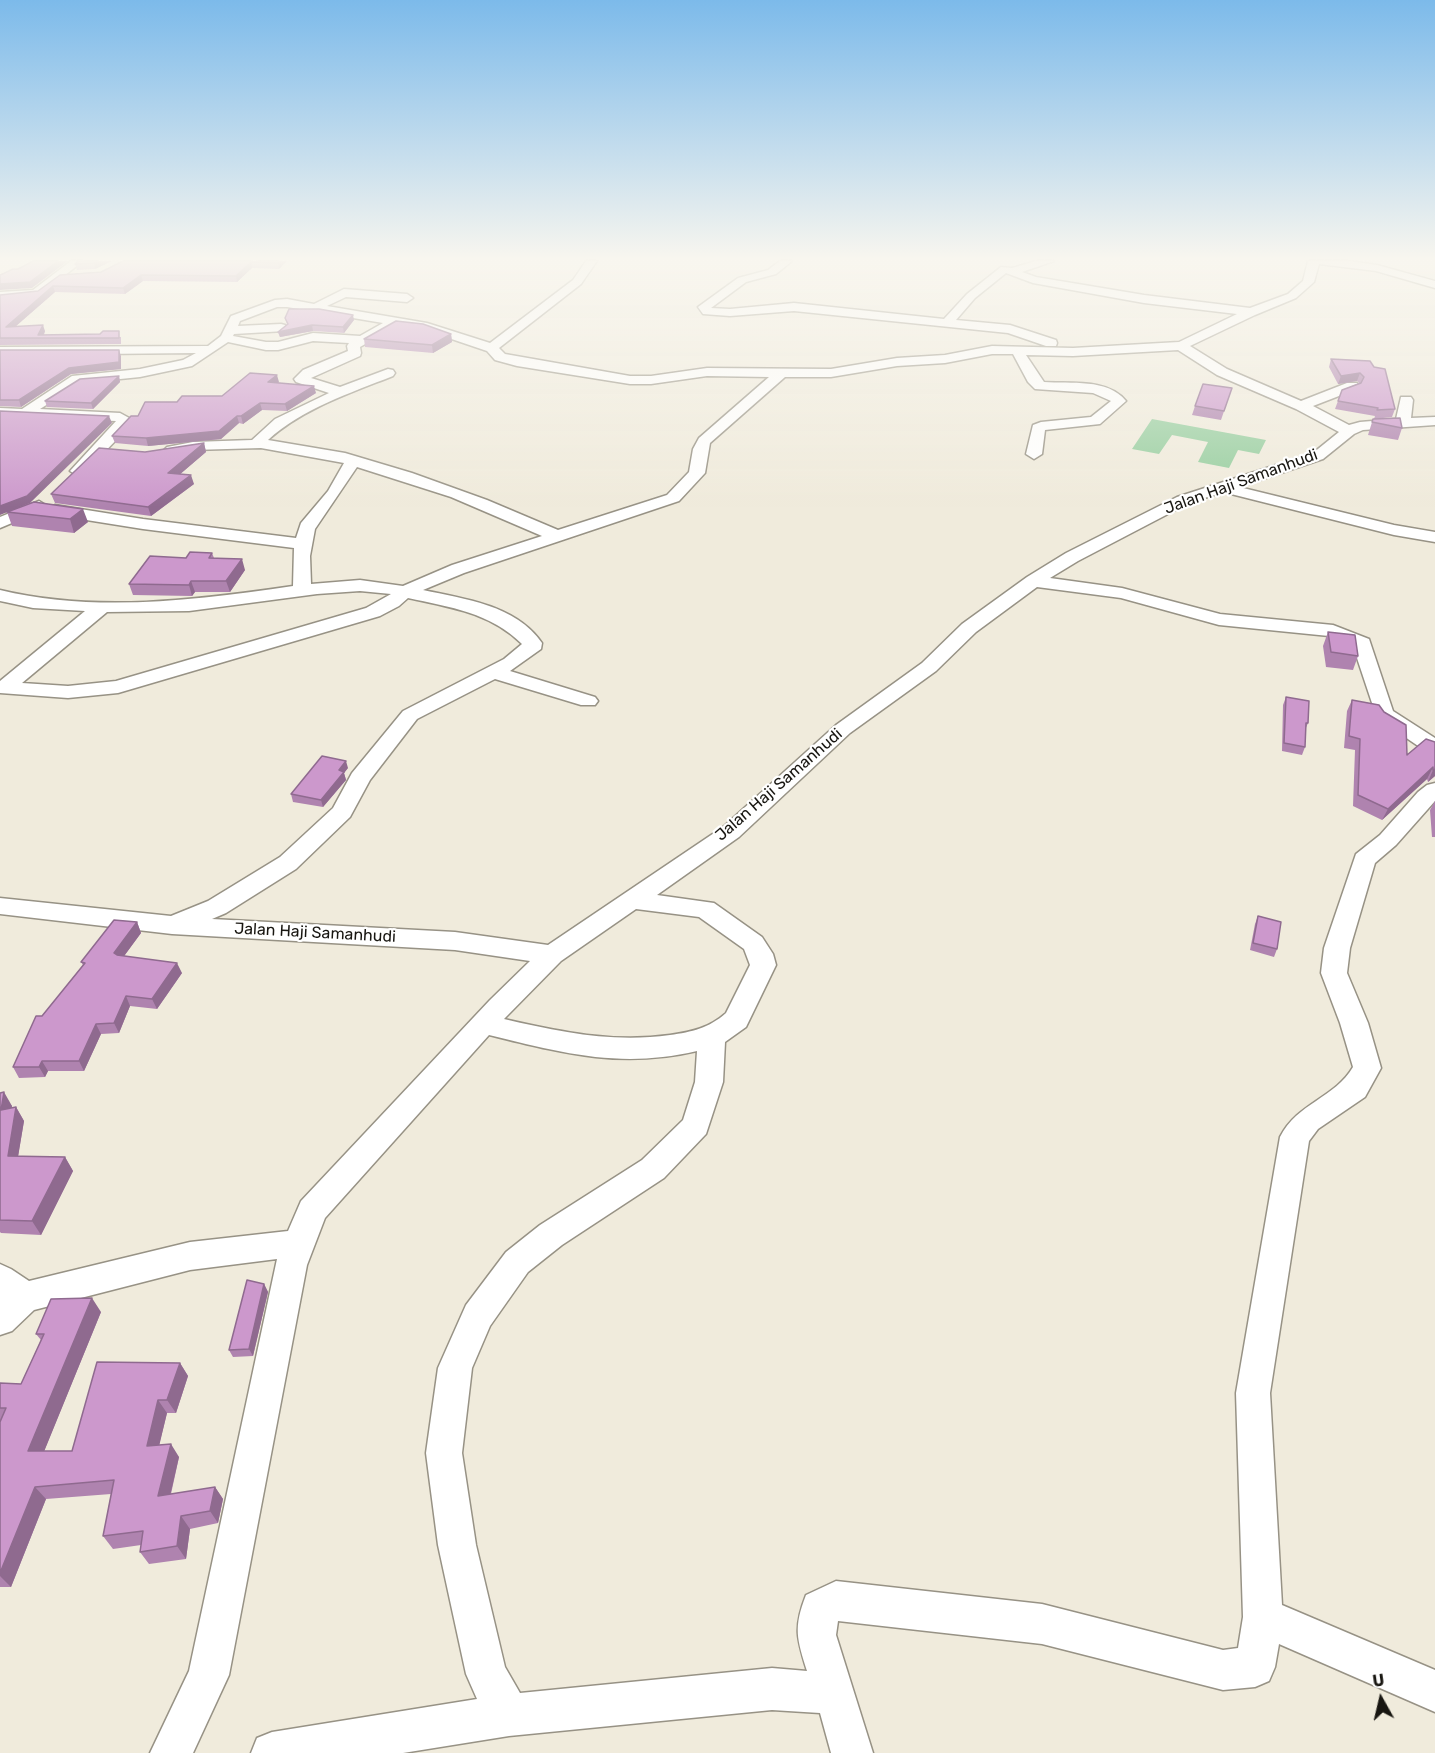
<!DOCTYPE html>
<html>
<head>
<meta charset="utf-8">
<style>
	body { margin:0 }
	#map { position:relative; width:1435px; height:1753px; overflow:hidden; background:#f0ebdc; font-family:Rubik,sans-serif }
	canvas { display:block }
	.north { position:absolute; left:1351px; top:1669px; width:60px; height:60px; -webkit-text-stroke:4px #fff; paint-order:stroke; rotate:352deg; font-size:16px; font-weight:700; line-height:24px; text-align:center; color:#181611 }
	.north::after { content:''; display:block; margin:auto; width:21px; height:27px; background:#181611; clip-path:polygon(50% 0,100% 100%,50% 72%,0 100%) }
</style>
</head>
<body>
<div id="map">
<canvas width="1435" height="1753"></canvas>
<div class="north">U</div>
</div>
<script>
const ctx = document.querySelector('canvas').getContext('2d');
ctx.lineJoin = 'round';
function paint(path, color) { ctx.fillStyle = color; ctx.fill(path, 'evenodd'); }
function stroke(path, color, width, dash) { ctx.strokeStyle = color; ctx.lineWidth = width; ctx.lineCap = dash ? 'butt' : 'round'; ctx.setLineDash(dash || []); ctx.stroke(path); }
function write(font, color, halo, rows, align = 'center') {
  ctx.font = font + ' Rubik,sans-serif'; ctx.lineWidth = 4.5; ctx.setLineDash([]); ctx.textBaseline = 'middle'; ctx.strokeStyle = halo; ctx.fillStyle = color; for (const [text, x, y, turn = 0] of rows) {
    ctx.save(); ctx.translate(x, y); ctx.rotate((+turn || 0) * Math.PI / 180); ctx.textAlign = isNaN(turn) ? turn : align; if (halo) ctx.strokeText(text, 0, 0); ctx.fillText(text, 0, 0); ctx.restore();
  }
}
paint(new Path2D(`
	M1152,419L1266,440L1259,454L1238,450L1229,468L1198,462L1208,442L1172,435L1159,454L1132,449Z`), '#98cea0');
const minor = new Path2D(`
	M71,261H83L40,295L0,300V292L33,290Z
	M586,261H597L581,284L499,348L505,354L630,376H651L707,368L831,369L897,358L945,355L992,346L1073,348L1179,342L1237,314L1144,303L1033,283L1006,273L975,298L956,320L1010,325L1056,340L1057,343L1056,346H1046L1008,333L794,311L730,316L703,314L698,307L738,278L768,270L780,261H792L776,274L746,282L711,308L730,309L794,303L944,319L967,294L1001,267L1012,268L1036,261H1054L1022,272L1036,277L1144,295L1250,308L1288,294L1303,281L1308,261H1349L1377,265L1435,281V288L1376,271L1319,264L1314,282L1296,298L1255,315L1190,346L1227,369L1301,401L1347,383H1357L1359,386L1357,389L1313,406L1349,425L1360,422L1396,419L1401,397H1411L1413,400L1411,418L1435,417V425L1363,430L1354,434L1323,459L1239,487L1394,525L1435,532V542L1394,535L1223,492L1189,503L1078,561L1050,578L1122,588L1220,614L1333,625L1369,639L1393,711L1435,738V753L1427,752L1377,718L1353,646L1329,636L1219,625L1121,598L1037,587L976,632L936,671L850,733L739,837L657,895L714,903L762,937L773,954L776,965L746,1027L725,1042L723,1082L706,1134L664,1178L562,1245L528,1272L490,1326L472,1368L462,1453L476,1545L505,1667L520,1693L772,1668L807,1671C797,1639 793,1628 806,1595L836,1581L1042,1604L1223,1650L1238,1648L1243,1617L1236,1393L1280,1137C1297,1103 1335,1098 1353,1067L1340,1023L1321,973L1324,948L1356,854L1380,835L1418,792L1427,785L1435,783V801L1396,845L1375,863L1350,948L1347,973L1368,1023L1381,1068L1365,1097L1318,1129L1309,1141L1270,1393L1282,1605L1435,1670V1712L1279,1644L1275,1667L1269,1681L1255,1687L1223,1690L1042,1644L838,1621L836,1635L873,1753H831L820,1713L772,1710L509,1736L403,1753H251L257,1738L272,1732L477,1699L466,1674L438,1545L426,1453L438,1368L466,1305L506,1252L540,1225L642,1160L683,1120L695,1082L697,1051C621,1069 562,1053 489,1035L325,1218L307,1265L229,1675L193,1753H150L189,1671L277,1259L190,1270L34,1310L12,1331L0,1335V1264L11,1269L29,1281L190,1242L288,1231L301,1201L490,1000L530,961L455,950L172,934L0,914V898L171,916L208,901L280,857L333,808L352,773L403,711L504,659L522,644C491,613 450,607 408,598L399,606L380,616L118,693L68,698L0,693V681L85,611L33,608L5,602L0,601V590C95,613 197,600 293,586L294,548L143,529L55,515L47,510L55,505L143,519L296,538L301,523L328,491L344,463L261,448L193,450L172,455L164,450L167,447L193,442L252,440L275,419L329,393L296,382L294,379L303,370L348,351L347,346L349,343L313,341L278,350H266L228,342L192,366L140,377L81,383L40,409L120,413L131,419L124,432L83,474L78,476L70,471L116,421L0,416V408L22,409L72,376L140,369L183,360L196,353L0,355V347L208,346L221,336L231,316L275,300L287,299L314,304L344,289L407,294L413,298L407,302L346,297L327,306L427,323L490,343L573,280ZM277,307H287L383,323L360,336L313,333L278,342H266L233,336L234,334L285,331L287,328L285,325L281,324L238,326L240,321ZM397,326L425,330L487,351L495,360L517,366L630,384H651L707,376L769,377L699,438L693,449L689,472L667,495L558,530L487,500L412,473L345,453L268,440C302,409 350,393 393,376L395,373L393,370L388,369L340,387L311,378L360,356L361,353L360,347ZM1178,350L1217,375L1296,409L1339,432L1313,453L1177,497L1066,553L1027,577L962,624L922,663L836,725L723,827L548,945L455,932L212,919L226,913L296,869L350,817L370,780L417,719L495,679L581,705H595L598,701L595,697L510,671L541,649L542,643C516,605 465,599 423,590L464,573L679,501L705,473L710,443L785,377H831L897,366L945,363L992,354H1013L1028,382L1035,389L1093,393L1111,401L1091,417L1041,422L1033,425L1026,454L1034,459L1042,454L1045,430L1100,424L1126,401C1108,378 1070,384 1044,382L1026,355L1073,356ZM357,467L451,497L542,536L452,565L403,586L360,580L311,584L310,556L315,529ZM360,591L391,594L366,608L116,681L68,686L22,683L107,612L189,611L317,594ZM636,909L699,917L744,949L750,965L726,1013C709,1028 692,1032 670,1035C613,1043 560,1032 504,1019L561,961Z
	M39,501L47,506L45,509L0,528V517Z`);
stroke(minor, '#979285', 3);
paint(minor, '#fff');
paint(new Path2D(`
	M112,261L95,269L77,270L75,264Z
	M258,261H287L279,269L252,268L237,282L143,281L125,294L55,292L16,326L45,331L44,335L121,337V344L0,345V295L38,291L60,275L255,262Z
	M285,318L354,320L344,333L313,331L280,337L278,332L287,324Z
	M451,334L452,342L433,353L365,347L364,339Z
	M0,350L121,356V369L71,374L21,407L0,406Z
	M1331,359L1370,361L1395,409L1392,417L1374,419L1375,416L1335,409L1342,390L1359,383L1357,381L1338,384L1329,367Z
	M119,376L120,382L93,409L47,407L45,401Z
	M279,382L278,383L316,393L287,411L262,410L243,424L239,423L221,439L148,446L115,443L112,436L138,416L177,402L222,396Z
	M1232,388L1221,420L1192,415L1195,406Z
	M1373,419L1402,428L1398,440L1368,435Z
	M204,443L206,452L180,474L194,484L151,516L55,503L51,494L145,452Z
	M34,502L88,522L74,533L12,526L7,512Z
	M212,553L214,558L245,570L230,592H195L192,596L133,595L129,584L186,558Z
	M1328,632L1358,656L1353,670L1326,667L1323,646Z
	M1286,697L1308,723L1305,730V747L1302,755L1282,751L1283,705Z
	M1352,700L1407,755L1435,742V776L1428,782L1427,779L1382,820L1353,806L1355,750L1344,748L1347,711Z
	M348,768L344,773L346,780L323,807L293,802L291,794Z
	M1435,801V837H1432L1430,810Z
	M1258,916L1277,949L1274,957L1250,950L1255,924Z
	M137,922L141,933L124,956L182,973L157,1009L130,1006L119,1033L101,1034L84,1071H48L45,1077L19,1078L13,1067L42,1016L83,965L81,962Z
	M0,1093L12,1106V1108L16,1107L24,1121L18,1156L65,1157L73,1171L41,1235L1,1233L0,1232Z
	M264,1284L268,1292L253,1356L233,1357L229,1350Z
	M101,1312L44,1451H72L180,1363L188,1376L176,1413H167L159,1445L179,1457L171,1494L215,1487L223,1499L218,1523L190,1529L186,1559L149,1564L140,1552L141,1545L113,1549L103,1536L111,1494L46,1499L11,1587H0V1383L21,1384L41,1340L36,1334Z`), '#af83af');
paint(new Path2D(`
	M58,261H68L32,288L0,290V284Z
	M98,261H112L95,269L94,263Z
	M251,261L252,268L237,282L236,276Z
	M279,261H287L279,269L278,263Z
	M141,275L143,281L125,294L123,288Z
	M53,286L55,292L8,333L6,327Z
	M353,315L354,320L344,333L343,327Z
	M43,325L45,331L42,338L38,335Z
	M312,325L313,331L280,337L278,332Z
	M451,334L452,342L433,353L432,345Z
	M119,350L121,356V369L71,374L21,407L19,400L69,368Z
	M1360,373L1357,381L1338,384L1341,376Z
	M277,375L279,382L270,389L268,382Z
	M119,376L120,382L93,409L91,403Z
	M314,386L316,393L287,411L285,404Z
	M260,403L262,410L243,424L241,416Z
	M109,416L112,423L30,503L0,515V506Z
	M237,416L239,423L221,439L148,446L146,438Z
	M204,443L206,452L171,482L168,473Z
	M191,475L194,484L151,516L148,507Z
	M83,509L88,522L74,533L70,519Z
	M242,559L245,570L230,592L226,581Z
	M191,581L195,592L192,596L189,585Z
	M346,761L348,768L344,773L346,780L323,807L321,800L339,770Z
	M1433,767L1427,779L1382,820L1388,809Z
	M1435,769V776L1428,782L1433,770Z
	M137,922L141,933L119,963L114,953Z
	M177,963L182,973L157,1009L152,999Z
	M126,996L130,1006L119,1033L114,1023Z
	M96,1024L101,1034L84,1071L79,1061Z
	M42,1061L48,1071L45,1077L39,1067Z
	M4,1092L12,1106L9,1124L1,1110Z
	M16,1107L24,1121L16,1169L8,1156Z
	M65,1157L73,1171L41,1235L32,1221Z
	M264,1284L268,1292L253,1356L249,1349Z
	M92,1298L101,1312L39,1464L28,1451Z
	M180,1363L188,1376L176,1413L167,1400Z
	M158,1400L167,1413L156,1459L147,1446Z
	M171,1444L179,1457L167,1509L158,1496Z
	M35,1487L46,1499L11,1587L0,1576V1573Z
	M215,1487L223,1499L218,1523L210,1511Z
	M181,1516L190,1529L186,1559L177,1546Z`), '#8f6a8f');
const building = new Path2D(`
	M33,261H58L30,282L0,284V275L13,269H18Z
	M78,261H98L94,263L75,264Z
	M123,261H251L255,262L258,261H279L278,263L251,262L236,276L141,275L123,288L53,286L6,327L43,325L38,335L100,334L103,331H119V338H0V295L38,291L60,275L101,272Z
	M289,309H319L353,315L343,327L312,325L278,332L288,324L285,318Z
	M396,321L423,324L451,334L432,345L364,339Z
	M0,350H119V362L69,368L19,400H0Z
	M1331,359L1370,361L1374,367L1385,369L1395,409L1377,410L1378,408L1338,401L1342,390L1361,383L1364,377L1360,373L1341,376Z
	M250,373L277,375L268,382L314,386L285,404L260,403L241,416H237L219,431L146,438L112,436L131,416H138L145,402H177L182,396H222Z
	M119,376L91,403L45,401L80,379Z
	M1203,384L1232,388L1224,411L1195,406Z
	M0,411L109,416L27,496L0,506Z
	M1400,418L1402,428L1372,422L1373,419Z
	M204,443L168,473L191,475L148,507L51,494L99,448L145,452Z
	M34,502L83,509L70,519L7,512Z
	M190,552L212,553L209,558L242,559L226,581H191L189,585L129,584L150,556L186,558Z
	M1328,632L1355,635L1358,656L1331,652Z
	M1286,697L1309,701L1308,723H1306L1305,747L1284,743Z
	M1352,700L1379,705L1384,712L1406,725L1407,755L1426,739L1435,742V769L1433,770V767L1388,809L1358,795L1360,739L1349,736Z
	M322,756L346,761L339,770L344,772L321,800L291,794Z
	M1258,916L1281,922L1277,949L1253,943Z
	M114,920L137,922L114,953L117,955L177,963L152,999L126,996L114,1023L96,1024L79,1061H42L39,1067H13L36,1016H42L85,963L81,962Z
	M4,1092L1,1110L16,1107L8,1156L65,1157L32,1221L0,1220V1093Z
	M247,1280L264,1284L249,1349L229,1350Z
	M92,1298L28,1451H72L97,1362L180,1363L167,1400H158L147,1446L171,1444L158,1496L215,1487L210,1511L181,1516L177,1546L140,1552L143,1531L103,1536L114,1480L35,1487L0,1573V1422L6,1408H0V1383L21,1384L44,1334H36L51,1299Z`);
paint(building, '#cc98cc');
stroke(building, '#8f6a8f', 1.5);
const sky = ctx.createLinearGradient(0, 0, 0, 507);
sky.addColorStop(0, '#7cbaea');
sky.addColorStop(0.51, '#f8f6ef');
sky.addColorStop(1, '#f8f6ef00');
ctx.fillStyle = sky;
ctx.fillRect(0, 0, 1435, 507);
write('16px', '#181611', '#fff', [
	["Jalan Haji Samanhudi",1241,482,-20],
	["Jalan Haji Samanhudi",779,785,-41],
	["Jalan Haji Samanhudi",315,933,3]
]);
</script>
</body>
</html>
